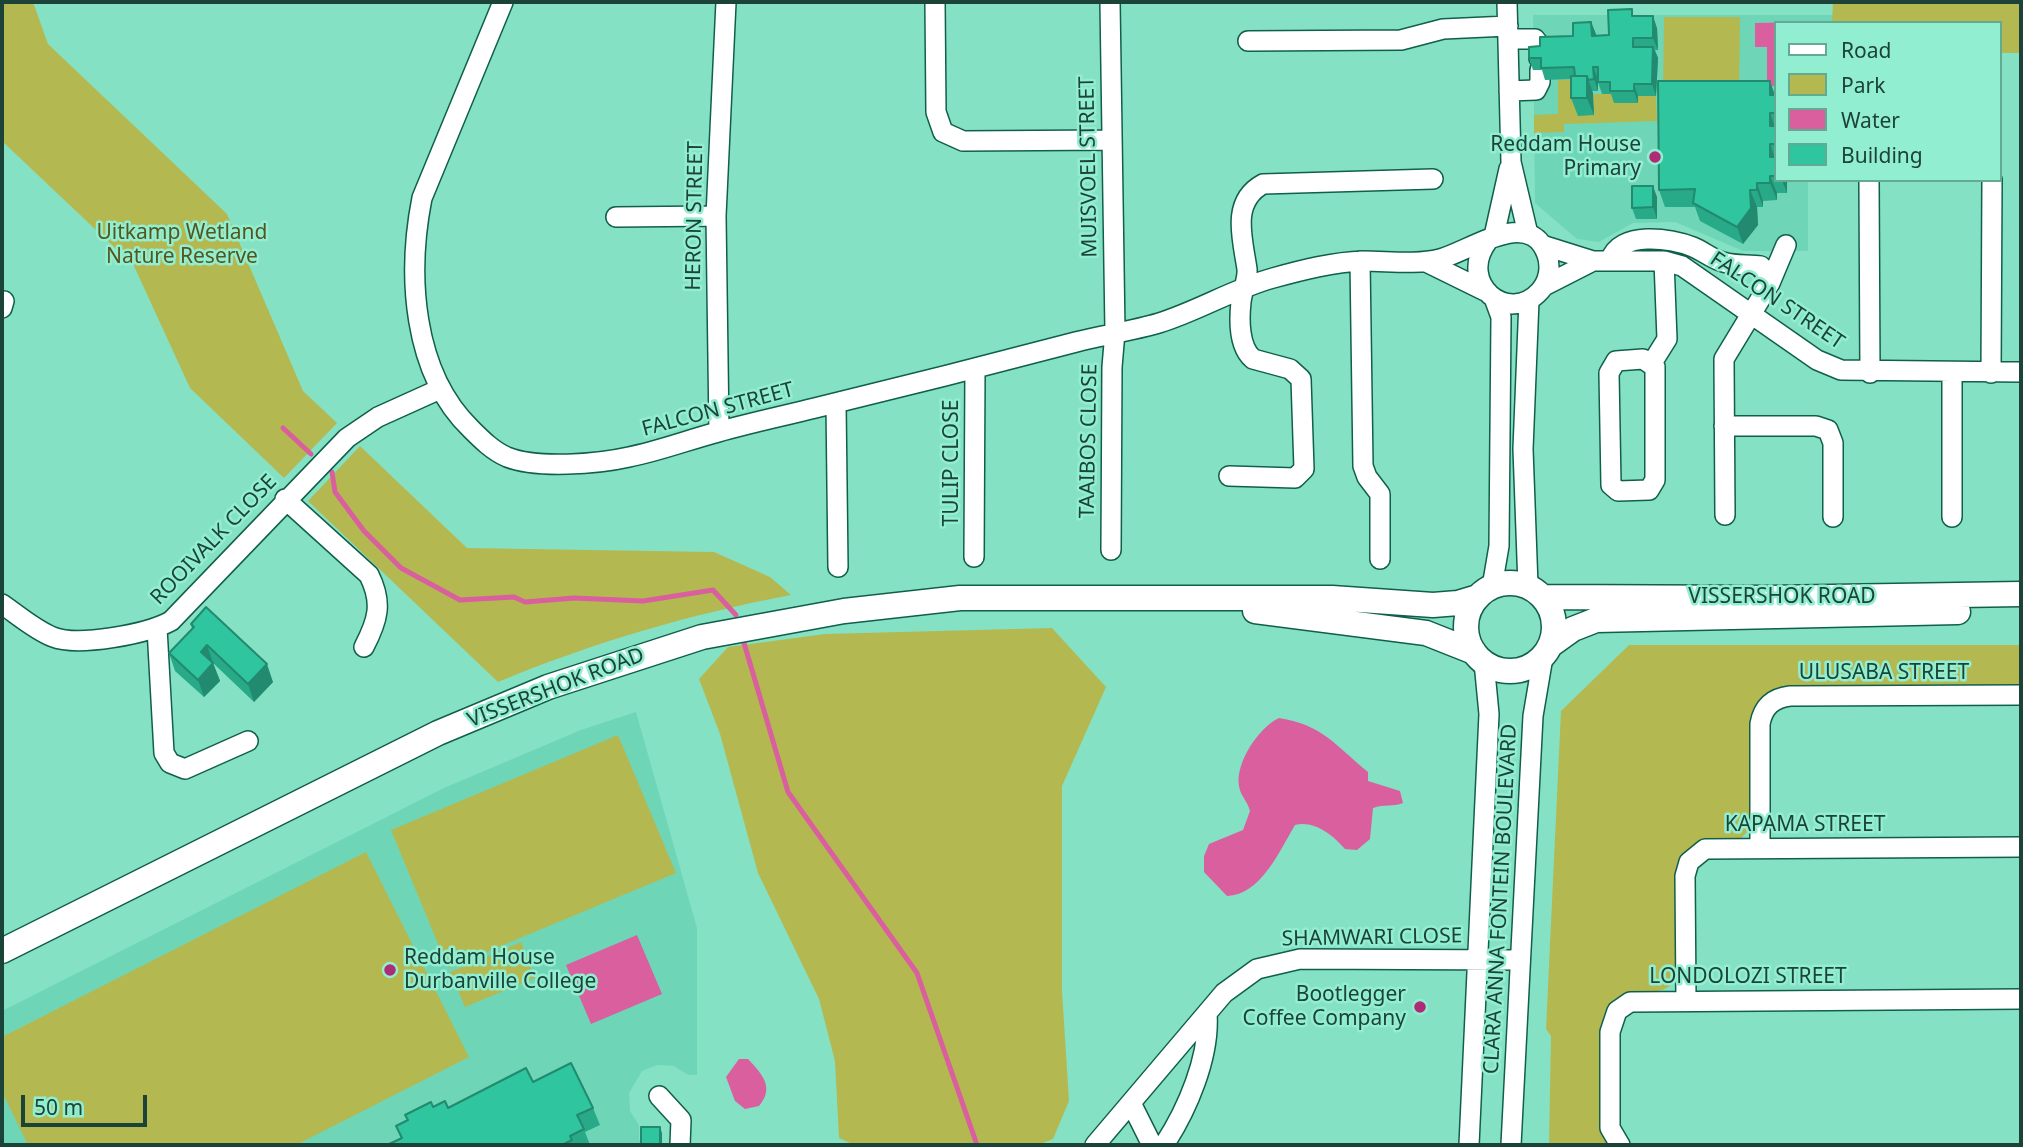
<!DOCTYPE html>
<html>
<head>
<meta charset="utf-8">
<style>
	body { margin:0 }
	#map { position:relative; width:2023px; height:1147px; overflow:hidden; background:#85e1c3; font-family:"Noto Sans",sans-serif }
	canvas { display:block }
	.frame { position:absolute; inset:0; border:4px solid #1c4337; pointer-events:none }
	.legend { position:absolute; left:1774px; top:21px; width:228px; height:161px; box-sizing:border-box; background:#92eed0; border:2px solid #63aa93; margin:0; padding:9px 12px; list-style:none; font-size:21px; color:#1c4337 }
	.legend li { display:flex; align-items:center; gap:14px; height:35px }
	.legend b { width:35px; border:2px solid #63aa93 }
	.scale { position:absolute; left:21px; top:1095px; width:126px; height:32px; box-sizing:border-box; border:4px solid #1c4337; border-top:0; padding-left:9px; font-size:21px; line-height:24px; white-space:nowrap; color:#1c4337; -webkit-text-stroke:5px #92eed0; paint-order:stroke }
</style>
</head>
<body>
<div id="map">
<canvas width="2023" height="1147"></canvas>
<div class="frame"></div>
<ul class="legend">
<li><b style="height:9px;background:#fff"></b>Road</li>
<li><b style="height:19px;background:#b4b851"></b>Park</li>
<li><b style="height:19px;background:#da5f9e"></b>Water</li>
<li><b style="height:19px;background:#2fc59e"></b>Building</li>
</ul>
<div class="scale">50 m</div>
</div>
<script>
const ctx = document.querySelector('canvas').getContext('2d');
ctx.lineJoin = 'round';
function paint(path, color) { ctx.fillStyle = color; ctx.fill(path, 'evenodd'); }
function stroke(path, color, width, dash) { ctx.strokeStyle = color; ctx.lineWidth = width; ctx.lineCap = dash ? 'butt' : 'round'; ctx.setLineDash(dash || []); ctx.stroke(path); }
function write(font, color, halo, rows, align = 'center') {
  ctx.font = font + ' "Noto Sans",sans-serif'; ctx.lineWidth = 5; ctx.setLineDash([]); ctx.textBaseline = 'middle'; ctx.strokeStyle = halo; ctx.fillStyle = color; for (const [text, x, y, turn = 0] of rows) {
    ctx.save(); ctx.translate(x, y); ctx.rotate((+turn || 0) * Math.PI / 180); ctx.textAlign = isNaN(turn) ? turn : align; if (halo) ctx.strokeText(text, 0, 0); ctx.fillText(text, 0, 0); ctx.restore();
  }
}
paint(new Path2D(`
	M1533,15H1833V23H1776V180H1808V251H1743L1675,222L1633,223L1599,242L1577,239L1535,203Z
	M636,712L697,928V1075H688L674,1066L657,1065L642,1071L629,1093L630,1111L639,1125V1140L662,1145H2V1011L444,788L581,730Z`), '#6ed6b6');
paint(new Path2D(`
	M2,2H33L48,44L227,214L303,391L337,423L284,478L190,388L134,266L2,141Z
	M1833,2H2021V53H2000V23H1832Z
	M1664,17H1740L1739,90H1663Z
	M1579,79L1594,115L1593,94H1614L1615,103H1638V96H1656L1657,121L1564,124V132L1534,133V115L1558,114V80Z
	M360,446L467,548L714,552L770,577L791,595C690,614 592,643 498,682L308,501Z
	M1052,628L1106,687L1062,786V991L1069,1101L1053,1139L1038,1145H854L839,1138L835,1061L819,999L758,873L720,734L699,679L728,647L825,634Z
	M1629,645H2021V688L1772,693L1750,829L1741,838L1693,847L1675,981C1654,1007 1606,974 1602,1028L1610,1145H1549L1551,1036L1546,1029L1561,711Z
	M618,735L676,873L448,968L391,830Z
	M366,852L469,1057L296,1145H28L2,1092V1037Z
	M521,942L535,978L465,1007L450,972Z`), '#b4b851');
paint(new Path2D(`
	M1802,22L1776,23V86H1767V47H1755V23Z
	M1279,718C1323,725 1335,745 1368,772V781L1400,791L1403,803C1393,807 1384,804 1373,808L1370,839L1357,850L1345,849C1333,835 1314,820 1295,825C1280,850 1261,895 1227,896L1204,872V856L1209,844L1243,830L1250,811C1248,802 1240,795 1239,786C1235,763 1259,727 1279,718Z
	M637,935L662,994L591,1024L566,965Z
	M739,1059H748C762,1074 775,1087 759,1106L745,1109L735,1101L726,1077Z`), '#da5f9e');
stroke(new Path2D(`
	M283,428L311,454
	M332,472L335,492L364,531L401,568L460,600L514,597L525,602L574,598L643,601L713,590L736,615
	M744,643L788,792L917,973L976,1142`), '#da5f9e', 5);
const minor = new Path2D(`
	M503,2L422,198C407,274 412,372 471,429C482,440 493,451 507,457C537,469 598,464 629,457C659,451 688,440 718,432C750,423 783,416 815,408C902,387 989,365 1076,342C1103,335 1132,331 1159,323C1198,311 1233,289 1273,278C1302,270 1333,262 1363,261C1389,261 1415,265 1440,259C1470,251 1530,206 1547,255C1551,267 1549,281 1540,291C1508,326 1457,283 1487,242
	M935,2L936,112L943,132L963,141L1111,140
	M1110,2L1115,332L1112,367L1111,550
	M1507,2L1511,162L1528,234
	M1508,39H1535L1539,44V58
	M1248,41L1401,40L1443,29L1508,26
	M1509,91L1536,90L1540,82V70
	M1869,180L1870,373
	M616,217L716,216
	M1494,236L1509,169
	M1542,245L1593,261H1664L1682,266L1817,360L1841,370L2021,372
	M1360,261L1363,466L1367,477L1380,494V559
	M1610,261C1619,230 1671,238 1693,247C1703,251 1712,259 1723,262C1736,266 1748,264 1761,266L1771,279
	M1426,262L1485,291
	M1544,286L1593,261
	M2,308L4,301
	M1643,359L1655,367V480L1649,490L1618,491L1611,485L1609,373L1616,361Z
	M1652,363L1667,339L1664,261
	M1952,373V517
	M1991,373L1992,180
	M836,403L838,567
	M1724,426H1816L1828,430L1833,443V517
	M719,431L716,216L726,2
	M1229,476L1295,478L1304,469L1301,379L1290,369L1253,359C1239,347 1239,320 1241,302C1242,292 1248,279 1247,269C1243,240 1230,202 1263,184L1433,179
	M285,499L369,575C383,603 378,620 364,647
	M1725,515L1724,359L1770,283L1786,245
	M974,557L975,369
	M1528,586L1523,449L1529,300
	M1492,587L1499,546L1501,317L1494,298
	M2,604C18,615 35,630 53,637C78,647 147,634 171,621L347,438L378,417L440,389
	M157,628L164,753L170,763L185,769L248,741
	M1760,848V724C1763,707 1773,698 1790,696L2021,695
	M1686,1000L1685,876L1689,862L1705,849L2021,847
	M659,1096L681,1120L680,1145
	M1131,1103L1152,1145
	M1095,1145L1224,993L1257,969L1300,959L1520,960
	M1164,1145C1187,1110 1210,1057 1207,1014
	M1469,1145L1489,714L1484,662
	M1511,1145L1533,716L1543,657
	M1620,1145L1610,1128V1032L1617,1011L1630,1002L2021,999`);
const major = new Path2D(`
	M1466 627a44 44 0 1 1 88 0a44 44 0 1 1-88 0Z
	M1543,597L1769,598L2021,594
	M1255,611L1426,633L1474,652
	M1552,644L1573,629L1596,620L1958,612
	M2,951L438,733L548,687L702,637L844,611L960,598H1332L1433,605L1458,603L1478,597`);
stroke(minor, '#105f4b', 22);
stroke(major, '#105f4b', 27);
stroke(minor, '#fff', 19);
stroke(major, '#fff', 24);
paint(new Path2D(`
	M1635,16L1657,28L1658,50H1655L1658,58L1656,96H1638V103H1614L1611,94H1602L1598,82V91H1592L1594,115L1578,116L1571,98V79L1545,80L1542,70H1533L1529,58L1540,46L1573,36L1591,22L1596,36L1609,35Z
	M1775,95H1776V180H1787V193H1777V200L1763,201V207H1757L1758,225L1743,244L1700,221L1695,207H1665L1659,190Z
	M1657,197V219H1636L1632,208Z
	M191,624L273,682L254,702L213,663L220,681L204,697L175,671L169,653L192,629Z
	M533,1082L593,1108L600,1125L585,1132L590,1145H387L401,1138L396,1126L407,1120L405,1115L433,1107L448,1108Z`), '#28a988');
paint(new Path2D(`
	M1653,16L1657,28L1658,50L1653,38Z
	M1591,22L1596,34V48L1592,36Z
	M1653,47L1658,58L1656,96L1652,84Z
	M1593,67L1598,79V91L1594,79Z
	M1587,76L1593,93L1594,115L1587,98Z
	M1770,81L1776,98L1770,95Z
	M1634,84L1638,96V103L1634,91Z
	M1770,113L1776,130L1770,126Z
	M1770,144L1776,161L1770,157Z
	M1770,176L1777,193V200L1770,183Z
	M1782,180H1787V193Z
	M1757,183L1763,201V207L1757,190Z
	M1653,186L1657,197V219L1653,207Z
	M1750,190L1757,207L1758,225L1743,244L1737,227Z
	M207,645L213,663L201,652Z
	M213,663L220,681L204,697L198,680Z
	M267,664L273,682L254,702L248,684Z
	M660,1127L662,1133V1145H660Z`), '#218a6f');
const building = new Path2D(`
	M1632,9V16H1653V38H1633V47H1653L1652,84H1634V91H1610V82H1598V67H1593L1594,79L1588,80L1587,76H1575L1574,67L1541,68V58H1529V47L1540,46V37L1573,36V23L1591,22L1592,36L1609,35L1608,10Z
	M1571,76H1587V98H1571Z
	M1658,81H1770V95H1776V113H1770V126H1776V144H1770V157H1776V176H1770V183H1757V190H1750L1751,208L1737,227L1693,203L1695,189L1659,190Z
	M1632,186H1653V207L1632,208Z
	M206,607L267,664L248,684L207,645L201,652L213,663L198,680L169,653L194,627L191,624Z
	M571,1063L593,1108L577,1115L584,1129L570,1136L572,1140L562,1145H387L402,1138L396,1126L408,1120L405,1115L431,1102L433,1107L445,1101L448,1108L526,1068L533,1082Z
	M641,1127H660V1145H641Z`);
paint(building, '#2fc59e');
stroke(building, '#218a6f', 2);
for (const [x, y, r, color] of [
	[1655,157,7,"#ae2b75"],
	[390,970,7,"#ae2b75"],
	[1420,1007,7,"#ae2b75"]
]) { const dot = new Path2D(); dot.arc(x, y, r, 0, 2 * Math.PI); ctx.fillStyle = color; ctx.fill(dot); stroke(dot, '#92eed0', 2.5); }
write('21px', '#1c4337', '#92eed0', [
	["Reddam House",1641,145],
	["Primary",1641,169],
	["Reddam House",404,958,"left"],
	["Durbanville College",404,982,"left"],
	["Bootlegger",1406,995],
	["Coffee Company",1406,1019]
], 'right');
write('21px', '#1c4337', '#92eed0', [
	["MUISVOEL STREET",1089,167,-91],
	["HERON STREET",695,216,-89],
	["FALCON STREET",1777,301,34],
	["FALCON STREET",718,410,-15],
	["TAAIBOS CLOSE",1089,441,-89],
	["TULIP CLOSE",952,463,-90],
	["ROOIVALK CLOSE",214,540,-46],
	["VISSERSHOK ROAD",1782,597],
	["ULUSABA STREET",1884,673],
	["VISSERSHOK ROAD",556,688,-21],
	["KAPAMA STREET",1805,825],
	["CLARA ANNA FONTEIN BOULEVARD",1501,899,-87],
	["SHAMWARI CLOSE",1372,938,-1],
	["LONDOLOZI STREET",1748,977]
]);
write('21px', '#55561d', '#92eed0', [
	["Uitkamp Wetland",182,233],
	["Nature Reserve",182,257]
]);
</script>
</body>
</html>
